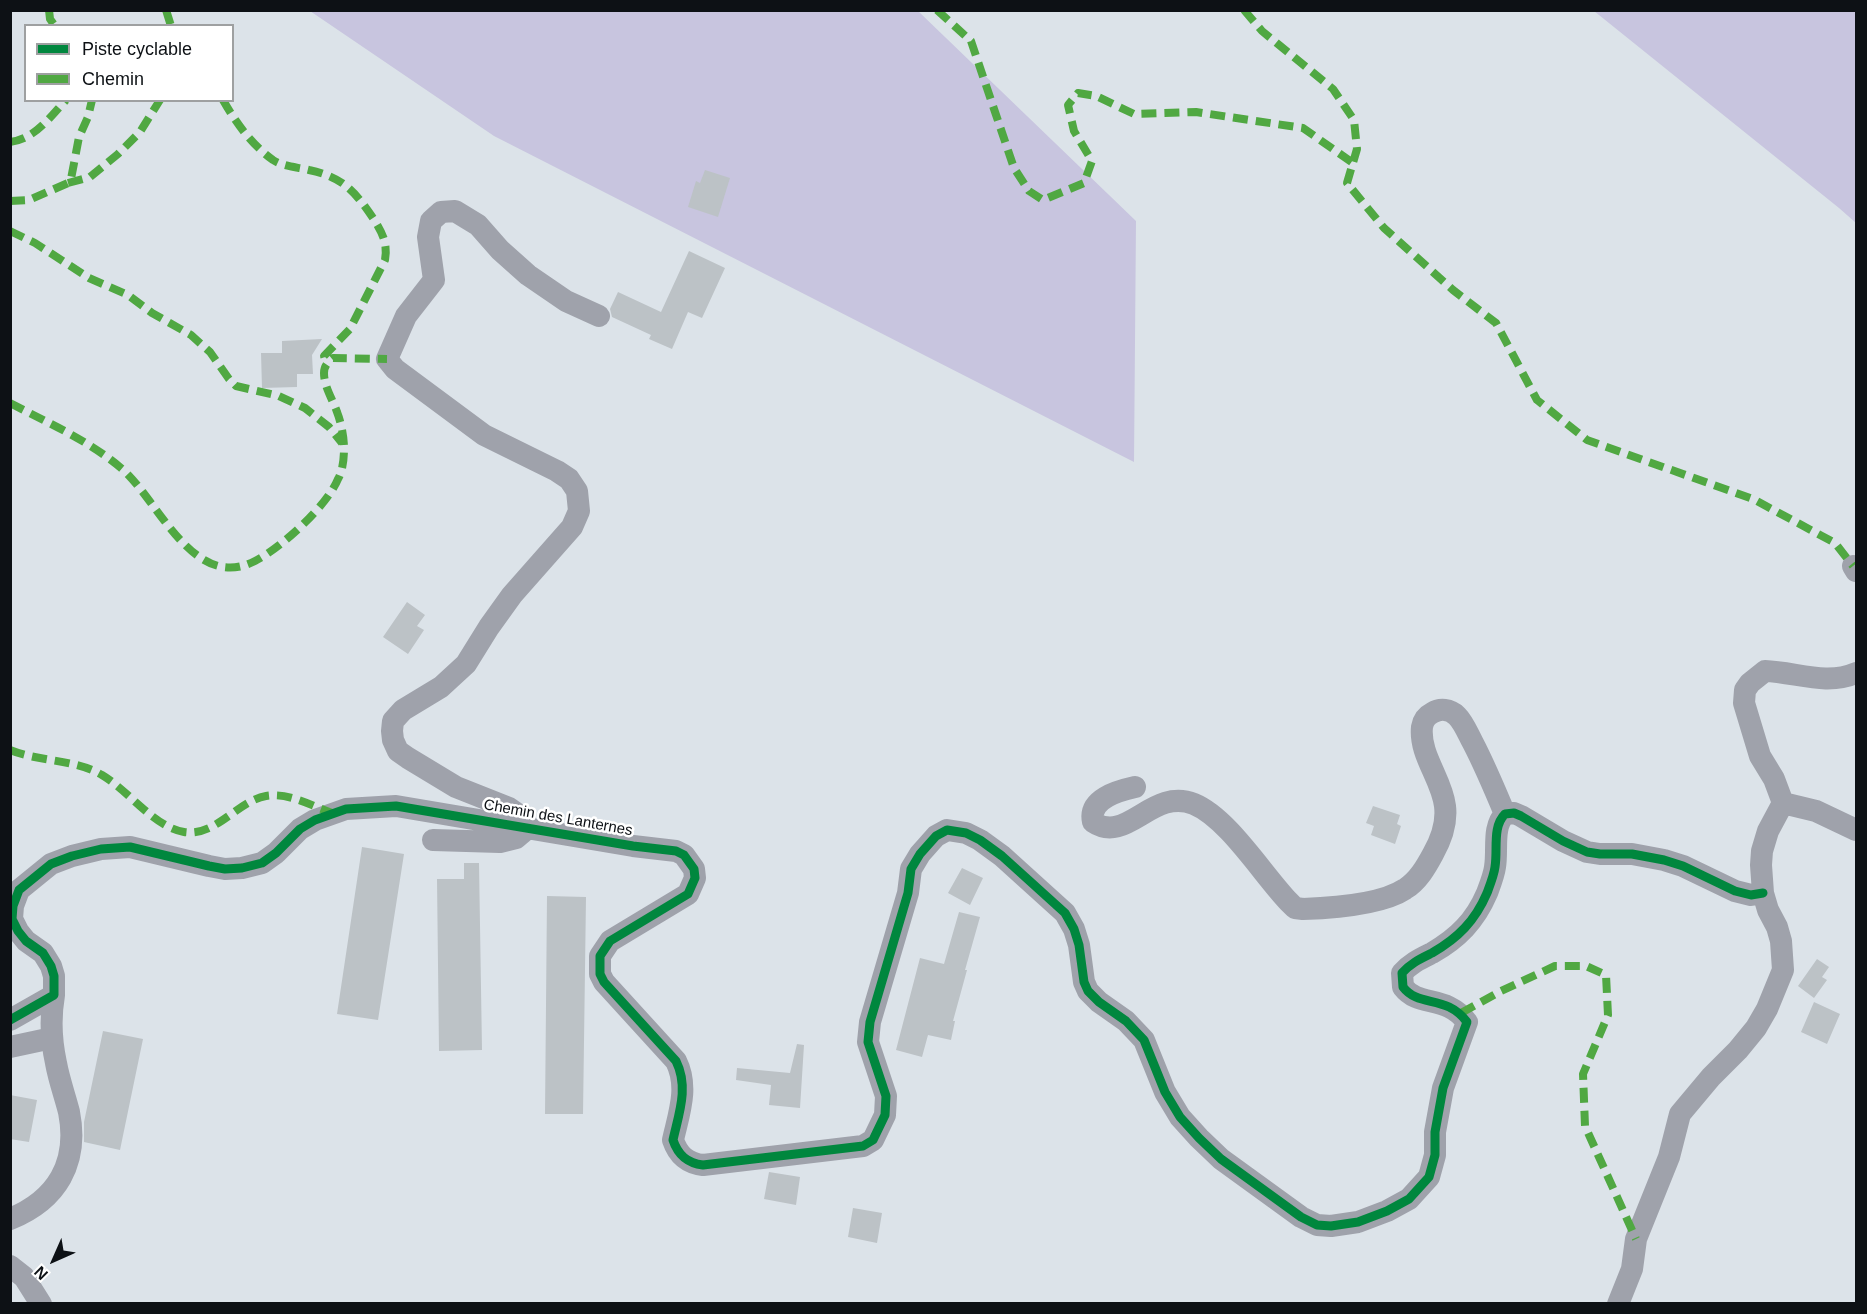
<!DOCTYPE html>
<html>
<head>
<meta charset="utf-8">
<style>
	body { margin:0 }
	#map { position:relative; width:1867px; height:1314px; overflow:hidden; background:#dce3e9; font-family:Arial,sans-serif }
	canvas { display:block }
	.frame { position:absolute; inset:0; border:12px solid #0d1115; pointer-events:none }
	.legend { position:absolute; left:24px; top:24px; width:210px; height:78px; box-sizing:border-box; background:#fff; border:2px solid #9ea0a1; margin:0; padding:8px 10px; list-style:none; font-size:18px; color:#0d1115 }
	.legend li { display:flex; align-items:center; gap:12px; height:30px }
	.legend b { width:30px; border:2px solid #9ea0a1 }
	.north { position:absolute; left:24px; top:1230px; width:60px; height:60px; -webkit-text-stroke:4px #fff; paint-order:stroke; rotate:225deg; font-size:16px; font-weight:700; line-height:24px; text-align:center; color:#0d1115 }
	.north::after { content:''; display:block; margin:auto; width:21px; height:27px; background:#0d1115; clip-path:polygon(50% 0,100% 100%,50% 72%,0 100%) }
</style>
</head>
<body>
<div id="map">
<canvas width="1867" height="1314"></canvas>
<div class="frame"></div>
<ul class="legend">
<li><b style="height:8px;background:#00873e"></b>Piste cyclable</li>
<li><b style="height:8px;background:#50a842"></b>Chemin</li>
</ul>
<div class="north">N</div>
</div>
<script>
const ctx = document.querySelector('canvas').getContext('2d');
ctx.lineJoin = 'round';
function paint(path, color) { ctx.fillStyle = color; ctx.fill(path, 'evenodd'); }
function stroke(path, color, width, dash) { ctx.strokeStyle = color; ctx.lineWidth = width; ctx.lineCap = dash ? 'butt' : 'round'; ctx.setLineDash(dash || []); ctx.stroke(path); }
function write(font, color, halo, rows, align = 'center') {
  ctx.font = font + ' Arial,sans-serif'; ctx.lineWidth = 5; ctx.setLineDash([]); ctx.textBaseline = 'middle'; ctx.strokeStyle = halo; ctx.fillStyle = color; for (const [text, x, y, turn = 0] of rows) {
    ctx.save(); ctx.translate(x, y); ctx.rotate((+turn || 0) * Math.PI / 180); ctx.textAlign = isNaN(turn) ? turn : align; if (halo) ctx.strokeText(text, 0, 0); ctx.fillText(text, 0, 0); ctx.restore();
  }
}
paint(new Path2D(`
	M310,11H918L1136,221L1134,462L494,136Z
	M1594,11H1856V223L1839,208Z`), '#c8c5df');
paint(new Path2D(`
	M705,170L730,178L718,217L688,207L696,181L700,183Z
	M689,251L725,268L702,318L688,312L672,349L649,339L651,335L612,317L610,309L618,292L661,312Z
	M322,339L312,355L313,374H297V387L262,388L261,353H282V341Z
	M407,602L425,615L417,626L424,630L408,654L383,637Z
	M1373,806L1400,815L1397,824L1401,826L1395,844L1371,835L1374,826L1366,823Z
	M362,847L404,854L378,1020L337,1014Z
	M464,863H479L482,1050L439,1051L437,879H464Z
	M962,868L983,878L970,905L948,893Z
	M547,896L586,897L583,1114H545Z
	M959,912L980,917L965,970H967L953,1021H955L951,1040L928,1035L922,1057L896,1050L920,958L944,964Z
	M1817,959L1829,967L1822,977L1827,980L1814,998L1798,986Z
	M1814,1002L1840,1014L1827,1044L1801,1032Z
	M103,1031L143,1039L120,1150L84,1142V1122Z
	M797,1044L804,1045L800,1108L769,1105L771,1085L736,1080L737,1068L790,1073Z
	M10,1095L37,1100L29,1142L10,1139Z
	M769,1172L800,1177L796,1205L764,1199Z
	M853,1208L882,1213L877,1243L848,1237Z`), '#bcc2c6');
stroke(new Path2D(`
	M1853,566L1856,571
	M1856,673C1826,686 1796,672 1765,671L1750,683L1745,690L1744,703L1760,756L1774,779L1783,803L1816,811L1856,830
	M1135,787C1117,791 1088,799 1093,822C1127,845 1152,787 1194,804C1228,818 1263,875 1289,902L1295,908L1303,909C1331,908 1381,905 1405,889C1418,881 1426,867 1433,854C1441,840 1447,822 1445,806C1442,779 1419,755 1422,727C1423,721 1426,716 1432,713C1440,708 1450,709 1457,716C1464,723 1468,734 1473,743C1485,766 1495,790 1505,814
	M433,840L500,842L516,838L529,827L519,815L509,808L456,787L408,758L398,751L393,740L392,731L393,721L403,710L441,687L466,664L489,627L512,595L572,527L579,511L577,491L569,479L557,471L484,435L395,369L387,359L406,316L434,280L428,237L431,221L441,212L455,211L478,225L500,250L528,275L566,301L599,316
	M10,1020L54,995V976L51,966L43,953L26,941L18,931L12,919L13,906L19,890L51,864L72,856L101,849L130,847L209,866L225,869L242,868L262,863L276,853L300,829L315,820L346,809L396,806L633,846L676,851L684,855L694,869L695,878L688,894L610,941L600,956V974L604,982L676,1061C689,1087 679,1113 673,1140C678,1155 687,1163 703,1165L863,1146L873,1140L885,1115L886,1096L868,1042L870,1022L908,893L911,869L920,854L936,836L947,830L966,833L980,840L1002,856L1065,913L1074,929L1079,945L1084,982L1088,991L1099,1002L1126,1021L1144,1040L1165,1092L1180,1117L1199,1138L1221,1159L1301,1217L1317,1225L1331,1226L1358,1222L1387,1211L1409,1199L1429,1177L1435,1155V1132L1443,1088L1467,1022C1446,994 1419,1008 1403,987L1402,973C1411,963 1420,959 1432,953C1458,938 1475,921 1487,893C1490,885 1494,875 1495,867C1498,849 1492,827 1505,814L1514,813L1521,816L1563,841L1587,852L1600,854H1632L1664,860L1683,866L1735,891L1751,895L1763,893
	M10,1047L52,1038
	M10,1219C57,1200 79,1163 69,1112C65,1096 59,1080 56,1063C51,1040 50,1018 54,995
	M10,1266L24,1277L41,1304
	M1618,1304L1632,1269L1636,1239L1669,1157L1680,1114L1711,1077L1738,1050L1756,1028L1767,1009L1783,970L1781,941L1777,927L1768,910L1763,893L1761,865L1762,851L1768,831L1783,803`), '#9fa2ab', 22);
stroke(new Path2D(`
	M49,10L50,19L55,26
	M166,10L171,26
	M937,10L971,41L1014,168L1029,191L1043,200L1084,183L1092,161L1074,131L1068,105L1078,93L1096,96L1134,114L1196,112L1303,128L1353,163
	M1244,10L1262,31L1333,89L1354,120L1357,149L1347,183L1384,228L1453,290L1496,323L1537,400L1587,440L1753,499L1835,543L1853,566
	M223,100C236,123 252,145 273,160C284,167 297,167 309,170C342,177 354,190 373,218C382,232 388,243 385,260L350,329L324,356L326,362
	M10,142C35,139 50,117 66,100
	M68,183L90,177L118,154L140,132L160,100
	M10,201L29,200L68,183L71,179L79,137L88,117L92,100
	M10,231L35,243L89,278L128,295L152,313L191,335L210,352L229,379L236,386L279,396L305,408L329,427L342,443
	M10,403C48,423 88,440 121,468C158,499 193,593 255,561C281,548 327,506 338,479C343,470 344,458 344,448C344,437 341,422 337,412C333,400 324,387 324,373C324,366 328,362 333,358L387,359
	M10,750C40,762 75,759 102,775C129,791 154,827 184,832C216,837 237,801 266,796C288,792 312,806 332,813
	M1461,1013L1501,991L1555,966H1586L1606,975L1608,1015L1583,1074L1585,1126L1636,1239`), '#50a842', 8, [15, 8]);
stroke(new Path2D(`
	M10,1020L54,995V976L51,966L43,953L26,941L18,931L12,919L13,906L19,890L51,864L72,856L101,849L130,847L209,866L225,869L242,868L262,863L276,853L300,829L315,820L346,809L396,806L633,846L676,851L684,855L694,869L695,878L688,894L610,941L600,956V974L604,982L676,1061C689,1087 679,1113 673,1140C678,1155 687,1163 703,1165L863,1146L873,1140L885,1115L886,1096L868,1042L870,1022L908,893L911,869L920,854L936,836L947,830L966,833L980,840L1002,856L1065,913L1074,929L1079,945L1084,982L1088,991L1099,1002L1126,1021L1144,1040L1165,1092L1180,1117L1199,1138L1221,1159L1301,1217L1317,1225L1331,1226L1358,1222L1387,1211L1409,1199L1429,1177L1435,1155V1132L1443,1088L1467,1022C1446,994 1419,1008 1403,987L1402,973C1411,963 1420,959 1432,953C1458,938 1475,921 1487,893C1490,885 1494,875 1495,867C1498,849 1492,827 1505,814L1514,813L1521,816L1563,841L1587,852L1600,854H1632L1664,860L1683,866L1735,891L1751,895L1763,893`), '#00873e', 9);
write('15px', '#0d1115', '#fff', [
	["Chemin des Lanternes",558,818,10]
]);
</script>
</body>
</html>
